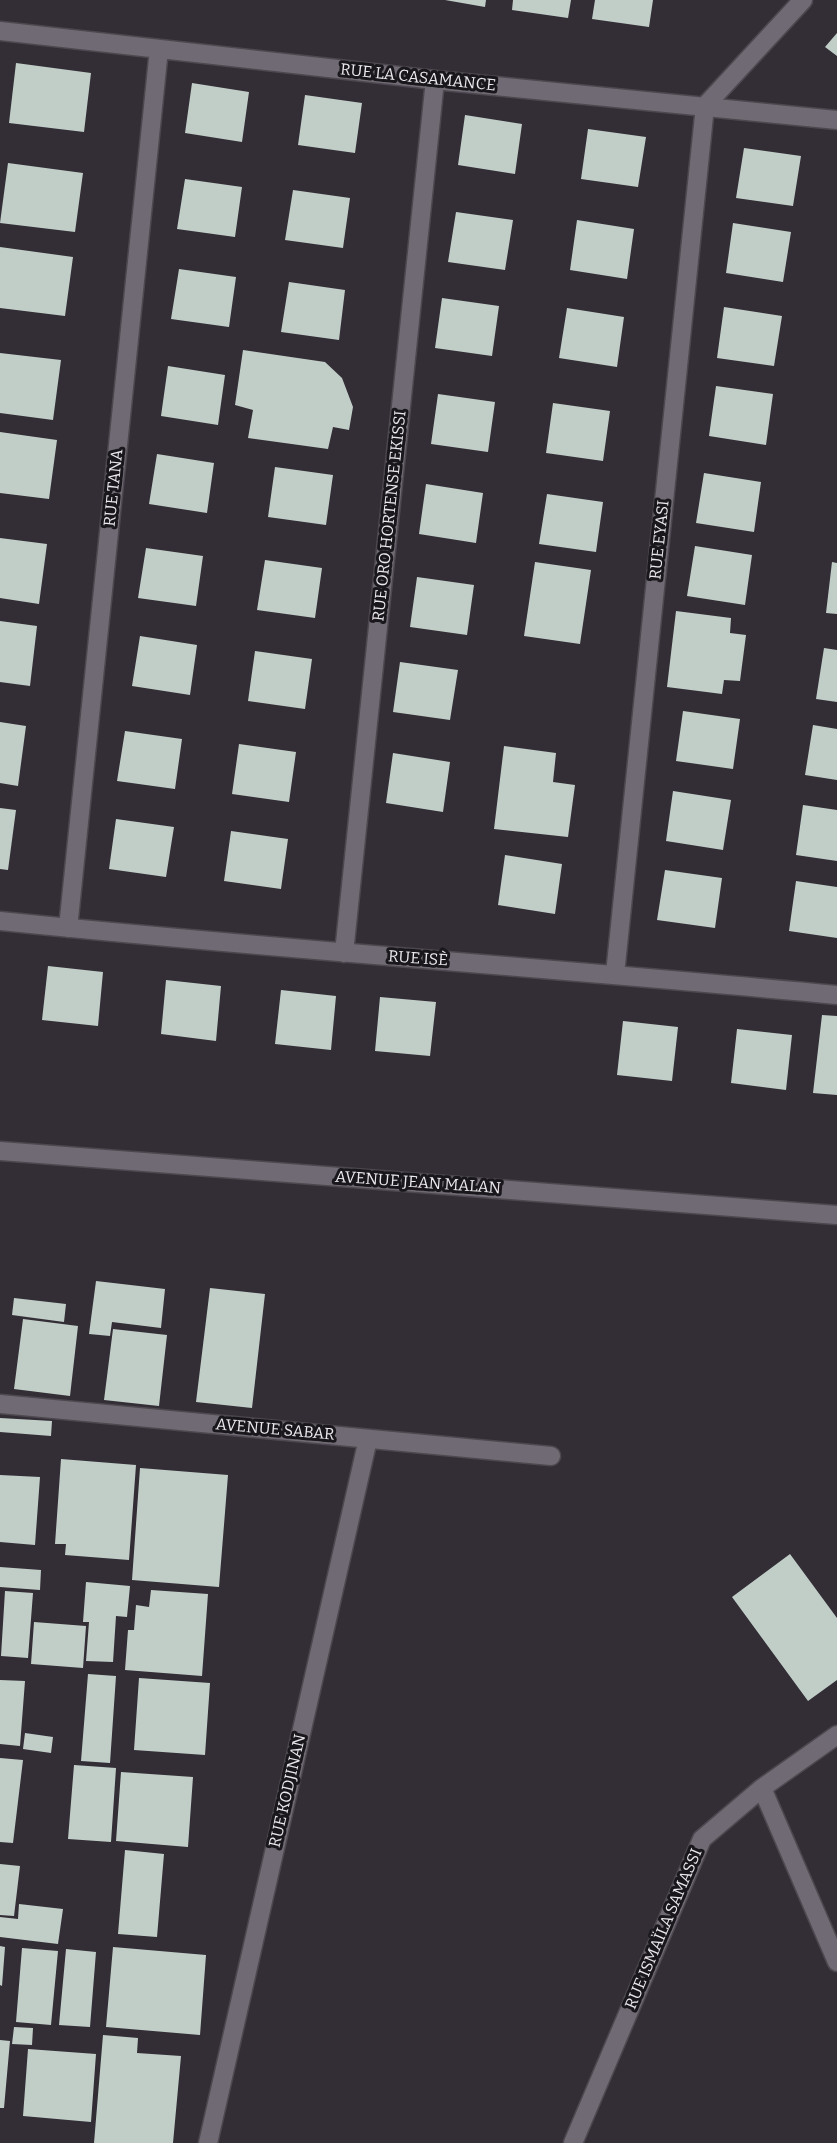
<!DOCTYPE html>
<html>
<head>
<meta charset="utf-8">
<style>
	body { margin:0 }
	canvas { display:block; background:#332d36 }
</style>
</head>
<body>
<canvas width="837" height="2143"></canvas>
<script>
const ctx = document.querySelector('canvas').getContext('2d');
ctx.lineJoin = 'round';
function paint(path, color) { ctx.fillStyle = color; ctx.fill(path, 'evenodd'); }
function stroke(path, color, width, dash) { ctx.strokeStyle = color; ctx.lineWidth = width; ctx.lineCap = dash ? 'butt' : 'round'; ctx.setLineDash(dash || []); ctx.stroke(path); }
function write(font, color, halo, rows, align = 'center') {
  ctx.font = font + ' Bitter,serif'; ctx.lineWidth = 6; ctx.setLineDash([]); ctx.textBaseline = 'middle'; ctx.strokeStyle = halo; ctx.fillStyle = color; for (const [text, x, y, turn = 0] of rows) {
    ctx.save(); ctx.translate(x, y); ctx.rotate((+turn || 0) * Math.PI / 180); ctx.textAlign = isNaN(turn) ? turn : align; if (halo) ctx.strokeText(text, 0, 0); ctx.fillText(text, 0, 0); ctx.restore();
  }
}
paint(new Path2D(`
	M445,0H486L485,7Z
	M513,0H571L568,18L512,10Z
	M595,0H653L649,27L592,19Z
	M837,33V56L825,47Z
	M16,63L91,73L84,132L9,123Z
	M192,83L249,92L242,142L185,133Z
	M305,95L362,103L355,153L298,145Z
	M465,115L522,124L515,174L458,165Z
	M588,129L646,137L638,187L581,179Z
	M744,148L801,156L793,206L736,198Z
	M8,163L83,173L75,232L0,223Z
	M185,179L242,187L235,237L177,229Z
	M293,190L350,198L343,248L285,240Z
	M456,212L513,220L505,270L448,262Z
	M577,220L634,229L627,279L570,270Z
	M733,223L791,232L783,282L726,273Z
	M0,247L73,257L65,316L0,308Z
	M179,269L236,277L229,327L171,319Z
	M289,282L345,290L339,340L281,332Z
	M442,298L499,306L492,356L435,348Z
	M724,307L782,316L774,366L717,358Z
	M567,308L624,317L617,367L559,358Z
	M243,350L325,362L342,378L353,407L349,430L333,427L328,449L248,438L253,410L235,405Z
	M0,353L61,360L53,420L0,413Z
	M168,366L225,375L218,425L161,416Z
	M716,386L773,394L766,445L709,436Z
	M438,394L495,402L488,452L431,444Z
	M553,403L610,411L603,461L546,453Z
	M0,432L57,440L49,499L0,493Z
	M157,454L214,463L207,513L149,504Z
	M275,467L333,475L326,525L268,517Z
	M704,473L761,482L754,532L696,523Z
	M426,484L483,493L476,543L419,534Z
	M547,494L603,502L596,552L539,544Z
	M0,538L47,544L39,604L0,598Z
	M695,546L752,555L745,605L687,596Z
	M146,548L203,556L196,606L138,598Z
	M265,560L322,568L315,618L257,610Z
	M535,562L591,570L580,644L524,636Z
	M832,562L837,563V614L826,613Z
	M417,577L474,585L467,635L410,627Z
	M676,611L731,618L730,633L746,635L740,681L724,680L722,694L667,687Z
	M0,621L37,626L30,686L0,682Z
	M140,636L197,645L190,695L132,686Z
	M824,648L837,650V702L816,699Z
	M255,651L312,659L305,709L248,701Z
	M400,662L458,670L450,720L393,712Z
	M683,711L740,719L733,769L676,761Z
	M0,722L26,726L18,786L0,783Z
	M813,725L837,729V780L805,775Z
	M125,731L182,739L175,789L117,781Z
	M239,744L296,752L289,802L232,794Z
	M504,746L556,753L553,782L575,785L568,837L494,829Z
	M393,753L450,762L443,812L386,803Z
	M673,791L731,800L723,850L666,841Z
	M803,805L837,810V861L796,855Z
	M0,808L16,810L8,870L0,869Z
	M116,819L174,827L166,877L109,869Z
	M231,831L288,839L281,889L224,881Z
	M505,855L562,864L555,914L498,905Z
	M665,870L722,878L715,928L657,920Z
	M796,881L837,887V938L789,931Z
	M48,966L103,972L98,1026L42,1020Z
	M166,980L221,986L216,1041L161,1034Z
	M281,990L336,996L331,1050L275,1044Z
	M380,997L436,1002L430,1056L375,1051Z
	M822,1015L837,1016V1095L813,1093Z
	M623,1021L678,1027L672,1081L617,1075Z
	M737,1029L792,1035L786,1090L731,1083Z
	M96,1281L165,1289L161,1328L112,1322L110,1336L89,1334Z
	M210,1288L265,1294L252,1408L196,1402Z
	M14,1298L66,1304L64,1322L12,1315Z
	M23,1319L78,1326L70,1396L14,1389Z
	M113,1329L167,1335L159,1406L104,1400Z
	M0,1418L52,1421L51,1436L0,1432Z
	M61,1459L136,1465L129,1560L65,1555L66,1544H55Z
	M140,1468L228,1475L219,1587L132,1580Z
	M0,1475L40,1477L35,1545L0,1542Z
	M790,1554L837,1618V1680L808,1701L732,1597Z
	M0,1567L41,1570L40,1590L0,1587Z
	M86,1582L130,1586L127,1617L116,1616L113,1662L86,1661L89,1622H83Z
	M151,1590L208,1594L202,1676L125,1670L128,1630H134L136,1605L149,1607Z
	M5,1591L33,1593L28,1658L1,1656Z
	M34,1622L86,1626L83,1668L31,1664Z
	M88,1674L116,1676L110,1763L81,1761Z
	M139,1678L210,1683L205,1755L134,1750Z
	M0,1680L25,1681L20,1746L0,1744Z
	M25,1733L53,1737L51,1753L23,1749Z
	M0,1758L23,1760L13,1843L0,1842Z
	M74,1765L116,1768L111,1842L68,1839Z
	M121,1772L193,1777L188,1847L116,1841Z
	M125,1850L164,1854L157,1937L118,1934Z
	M0,1864L20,1866L14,1916L0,1915Z
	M19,1904L63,1909L58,1944L0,1937V1917L18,1919Z
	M0,1946L5,1947L2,1986L0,1985Z
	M113,1947L206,1955L200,2035L106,2027Z
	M22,1948L58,1951L51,2025L16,2022Z
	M66,1949L96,1952L90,2027L59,2025Z
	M14,2027L33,2028L32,2045L12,2044Z
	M103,2035L138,2038L137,2053L181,2056L173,2143H94Z
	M0,2040L10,2041L4,2108H0Z
	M28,2049L96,2054L91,2122L23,2116Z`), '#c1cec7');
const street = new Path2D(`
	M0,31L435,80L837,120
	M0,921C279,950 558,968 837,995
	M68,928L159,49
	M344,953L435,80
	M615,974L705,106L803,0
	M0,1404L551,1456
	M762,1788L837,1962
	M208,2143L368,1439
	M573,2143L702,1839L762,1788L837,1735`);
const secondary = new Path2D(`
	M0,1151L837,1215`);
stroke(street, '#4d484f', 21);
stroke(secondary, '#4d484f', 21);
stroke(street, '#706a74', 18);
stroke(secondary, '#706a74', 18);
write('16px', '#ece8ee', '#19171b', [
	["RUE LA CASAMANCE",418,78,6],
	["RUE TANA",114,488,-84],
	["RUE ORO HORTENSE EKISSI",390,516,-84],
	["RUE EYASI",660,540,-84],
	["RUE ISÈ",418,959,4],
	["AVENUE JEAN MALAN",418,1183,4],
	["AVENUE SABAR",275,1430,5],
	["RUE KODJINAN",288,1791,-77],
	["RUE ISMAÏLA SAMASSI",664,1929,-67]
]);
</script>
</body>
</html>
